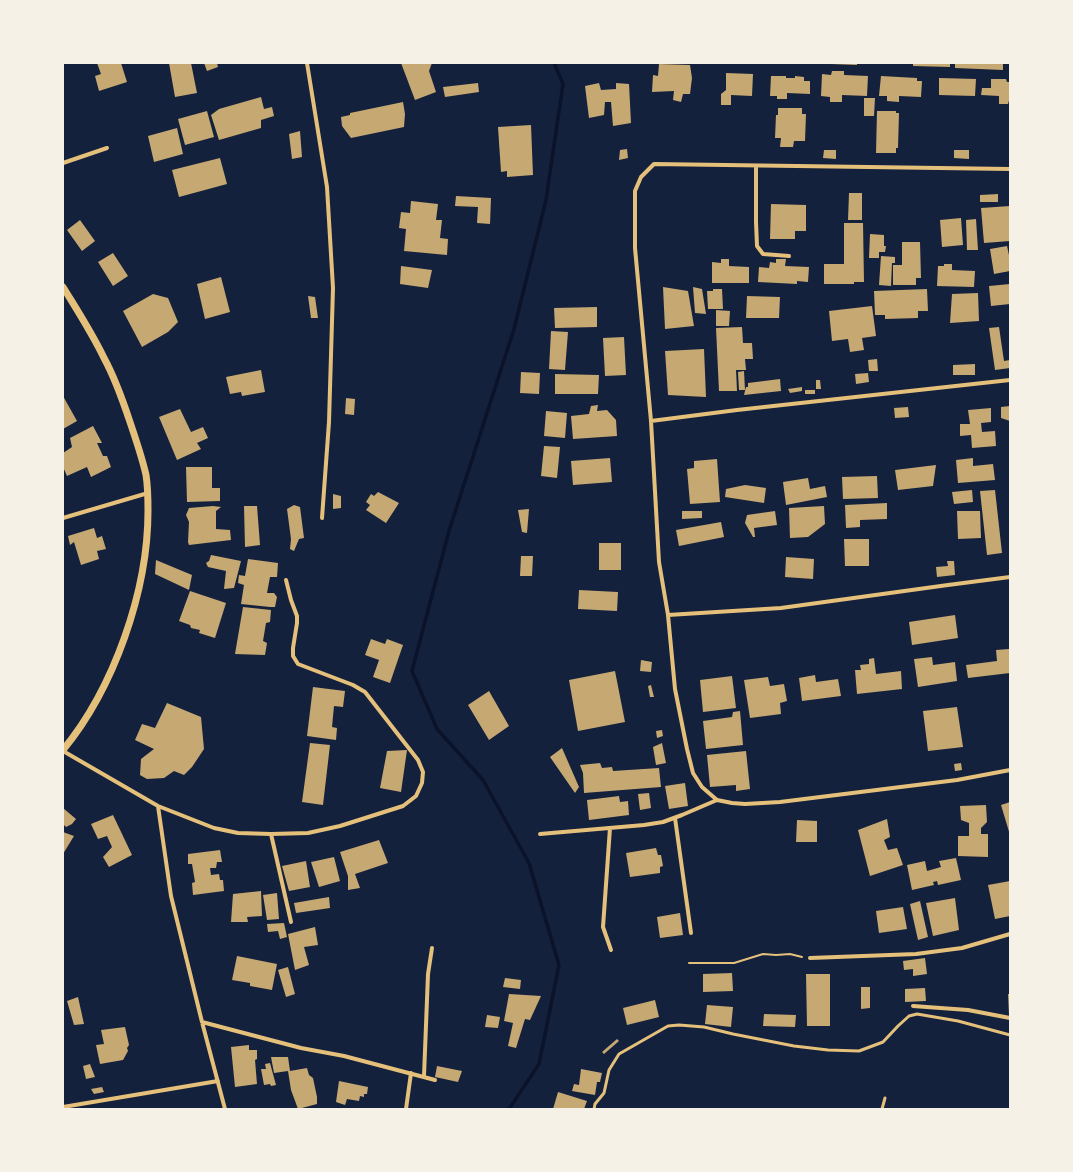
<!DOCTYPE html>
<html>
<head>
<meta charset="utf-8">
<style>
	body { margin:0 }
	#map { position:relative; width:1073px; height:1172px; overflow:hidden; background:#14213d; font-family:"DM Sans",sans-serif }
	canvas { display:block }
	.frame { position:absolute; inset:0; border:64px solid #f6f1e7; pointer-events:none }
</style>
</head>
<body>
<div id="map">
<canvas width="1073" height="1172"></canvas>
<div class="frame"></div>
</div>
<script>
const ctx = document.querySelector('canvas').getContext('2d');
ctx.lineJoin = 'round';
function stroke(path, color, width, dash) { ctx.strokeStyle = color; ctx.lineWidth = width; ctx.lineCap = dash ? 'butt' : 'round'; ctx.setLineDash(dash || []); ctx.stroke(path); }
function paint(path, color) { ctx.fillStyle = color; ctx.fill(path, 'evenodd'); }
stroke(new Path2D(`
	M509,1109L539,1064L559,965L529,863L483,780L437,729L412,671L449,531L514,329L546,200L563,84L554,63`), '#0b132b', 3.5);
paint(new Path2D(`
	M97,63H121L127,82L99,91L95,76L101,74Z
	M169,63H191L197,93L175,97Z
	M204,63H217L218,67L207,71Z
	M401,63H432L429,71L436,92L415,100Z
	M831,63H857V65L831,64Z
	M913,63H950V67L913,66Z
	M955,63H1003V70L955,68Z
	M659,64L690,65L692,78L690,94H683L681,102L673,100L674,91L652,92L653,75L658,76Z
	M832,71H844V75L868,76L867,96L842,95V102H830V97L821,96L822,74L831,75Z
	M726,73L753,74L752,96L731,95V105H721V94L726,90Z
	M771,76H786V78H795V76L804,77V81H810V94L787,93V99H777V96H770Z
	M881,76L917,78V81H922L921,97L899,96V102L887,101V96H879Z
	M939,78L976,79L975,96L939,95Z
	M991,79H1006L1007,82H1010V97L1008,104H999V96L981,95L982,88H991Z
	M478,83L479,92L445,97L443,87Z
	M599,83L601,90L616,89V83L629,84L631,123L613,126L611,102H605L604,115L589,118L585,86Z
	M261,97L264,109L272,107L274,116L261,120V128L219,140L211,115L219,109Z
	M864,98H875L874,116H864Z
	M403,102L405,114L404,127L351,138L342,126L341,117L350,115V113Z
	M778,108H802V114H806L805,141H794L793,147H780L781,138H775L776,115H778Z
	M207,111L214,137L185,145L178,119Z
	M877,111H896V113H899L898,148H896V153H876Z
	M531,125L533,175L507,177V171L501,172L498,127Z
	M177,128L183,154L154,162L148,136Z
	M300,131L302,157L292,159L289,134Z
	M627,149L628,158L619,160L620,150Z
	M824,150H836V159L823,158Z
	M954,150H969V159L954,158Z
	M220,158L227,184L179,197L172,170Z
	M849,193H862V220H848Z
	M998,194V202H980V195Z
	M456,196L491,198L490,224L477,223L478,207L455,206Z
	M411,201L438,204L436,220H442L440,238L448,239L447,255L404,251L406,229L399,228L401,212L410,213Z
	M771,204L806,205V231H795V239H770Z
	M1010,206V241L984,243L981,208Z
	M961,218L963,245L942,247L940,220Z
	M976,219L978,250H967L966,220Z
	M80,220L95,241L82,251L67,230Z
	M844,223H863L864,282H854V284H824V264H844Z
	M870,234L884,235V246H886L885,252H879V258H869Z
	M902,242H920L921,278H916V285H893V265H902Z
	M1007,246L1009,255H1010V271L994,274L990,249Z
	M113,253L128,276L113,286L98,262Z
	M881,256L895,257V263H892L891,286L879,285Z
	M721,259H729V266L749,267V283H712V262L721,263Z
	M776,259H786L785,266L809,267L808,282L797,281V284L758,282L759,267L769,268L770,262L776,263Z
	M944,264H952V270L975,271L974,287L937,286L938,266H944Z
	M401,266L432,270L428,288L400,284Z
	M221,277L230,312L205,319L197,284Z
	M1010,284V304L991,306L989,286Z
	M663,287L688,291L694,326L665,329Z
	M693,287L702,289L706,314L695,313Z
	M713,289H722L723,309H708L707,291H713Z
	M927,289L928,311H918V318L885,319V315H875L874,291Z
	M978,293L979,321L950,323L952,294Z
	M153,294L168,298L178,322L168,332L142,347L123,311Z
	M308,296L315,297L318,318H311Z
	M747,296L780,297L779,318H746Z
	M872,306L876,336L862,338L864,350L850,352L848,339L832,341L829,311Z
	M597,307V327L555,328L554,308Z
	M716,310L730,311L729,326H716Z
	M742,327L743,343H752L753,359H745L746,370H736L737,391H719L716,328Z
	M999,327L1004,361L1010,360V368L995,370L989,328Z
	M551,331L568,332L565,370L549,369Z
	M624,337L626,375L605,376L603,338Z
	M704,349L706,397L668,395L665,351Z
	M877,359L878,371H869L868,360Z
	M975,364V375H953V365Z
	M261,370L265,392L242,396L241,392L230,394L226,377Z
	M744,371L745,390H739L738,372Z
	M521,372L540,373L539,394L520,393Z
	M868,373L869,382L856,384L855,374Z
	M555,374L599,375L598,394H555Z
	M780,379L781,391L744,395L746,387H748V383Z
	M816,380H820L821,389H816Z
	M802,387V391L790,393L788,389Z
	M805,390H815V394H805Z
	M63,396L77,421L63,429Z
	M346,398L355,399L354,415L345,414Z
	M598,405L597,411L607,410L616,420L617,436L573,439L571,416L589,414L591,406Z
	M1010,406V421L1001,418V407Z
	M908,407L909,417L895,418L894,408Z
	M991,408V422L981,423L982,432L995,431L996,446L972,448L971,435L960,436V424H970L968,410Z
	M180,409L191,432L203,427L208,438L197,443L201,449L177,460L159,417Z
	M546,411L567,413L565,438L544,436Z
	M93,426L102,443H97L103,456H107L111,467L91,477L87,467L67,476L63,467V453L72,447L70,438Z
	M544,446L560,447L557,478L541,476Z
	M610,458L612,482L573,485L571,461Z
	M973,458V466L993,464L995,480L958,483L956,460Z
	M717,459L720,502L690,504L687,469L694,468V461Z
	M936,465L933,486L898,490L895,470Z
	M186,467H212V488H220V501L187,502Z
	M877,476L878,498L843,499L842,477Z
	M808,478L810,489L825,486L827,497L786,505L783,482Z
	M745,485L766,488L764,503L725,497L726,489Z
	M972,490L973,502L954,504L952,492Z
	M995,490L1002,553L987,555L980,491Z
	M378,492L399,503L386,523L366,510L370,505L366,502L371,494L374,496Z
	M333,494L341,496V508L333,509Z
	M887,503V519L860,520V527L846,528L845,505Z
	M294,505L300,507L304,538L299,539L294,551L290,549L291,539L287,509Z
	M213,506L221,507L216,511V529L230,530L231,540L189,545L188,542L189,522L186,515L189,508Z
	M244,506H257L260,545L245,547Z
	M824,506L825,524L808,537L790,538L789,508Z
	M529,509L527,533L522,532L518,510Z
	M682,511H702V518L682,519Z
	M775,511L777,525L754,528L755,537H753L745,523L747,515Z
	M957,511H980L981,538L958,539Z
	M721,522L724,537L679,546L676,530Z
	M94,528L97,538L102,536L106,549L97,551L99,559L81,565L74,542L70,545L68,536Z
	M844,539H869V566H845Z
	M599,543H621V570H599Z
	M211,555L241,561L234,588L224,589L226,571L208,567L206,563L209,561Z
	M521,556H533L532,576H520Z
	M786,557L814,559L813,579L785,577Z
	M248,559L278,563L277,577H270L267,593H274L277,597L275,607H270L241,604L244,585L238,583L239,575L245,576Z
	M156,560L192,575L189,590L155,574Z
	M947,561H954L955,575L937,577L936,567L948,566Z
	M579,590L618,592L617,611L578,609Z
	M190,591L226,603L215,638L199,633L200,630L191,628L190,625L179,621Z
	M243,607L271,610L270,622L266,623L263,641L267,643L265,655L235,654Z
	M955,615L958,638L912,645L909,622Z
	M371,639L385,644L387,639L403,645L390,683L373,677L379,660L365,655Z
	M1009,649L1010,673L968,678L966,665L997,661L996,650Z
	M932,657L933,665L955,662L957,681L918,687L914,659Z
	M874,658L876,674L901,671L902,689L857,694L855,670H861L860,665L869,664V659Z
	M641,660L652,662L651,672L640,671Z
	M615,671L625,722L578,731L569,680Z
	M815,675L816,682L838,679L841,696L802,701L799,678Z
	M732,676L736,708L703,712L700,680Z
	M768,677L770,686L784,684L787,701L780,703L781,714L750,718L744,680Z
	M651,685L654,697H650L648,686Z
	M313,687L345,691L343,707L334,706L332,727L337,728L336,740L307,736Z
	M489,691L509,726L489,740L468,705Z
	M167,703L201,717L204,749L192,767L184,775L174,771L164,778L147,779L140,775L141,759L154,749L135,740L142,724L155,728Z
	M957,707L963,747L928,751L923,711Z
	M740,711L743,745L706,749L703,721L732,717L733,712Z
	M662,730L663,736L657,738L656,731Z
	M310,743L330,745L323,805L302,802Z
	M662,743L666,763L656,765L653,747Z
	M562,748L579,787L575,793L550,757Z
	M407,750L401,792L380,788L387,751Z
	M746,751L750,789L736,791V785L710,787L707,755Z
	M600,763L602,768L612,767L613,771L659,768L661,787L584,793L583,773L580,765Z
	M961,763L962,770L955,771L954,764Z
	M685,783L688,806L669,809L665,786Z
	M649,793L651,808L640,810L638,794Z
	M619,796L620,802L628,801L629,815L589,820L587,800Z
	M1010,802V835L1001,805Z
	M986,805L987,822L981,828V834H988V857L958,856V836H969V823L961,820L960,806Z
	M63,808L76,819L72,824L66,827L63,824Z
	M113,815L132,855L109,867L103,857L112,847L107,836L98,839L91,824Z
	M887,819L890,837L884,840L888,850L897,848L903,865L870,876L858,830Z
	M797,820L817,821V842H796Z
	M63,832L74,836L63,854Z
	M379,840L388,863L355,874L360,888L348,890V876L340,852Z
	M656,848L658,855H661L663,866L660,867V873L630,877L626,853Z
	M220,850L222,862H217L216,868H210L211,875L219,874L220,880H223L224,891L193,895L192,883L195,882L192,864H188V854Z
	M334,857L340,881L319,887L311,862Z
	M956,858L961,880L938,885L937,881L933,882L934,885L912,890L907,865L925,861L927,871L941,867L939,861Z
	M306,861L310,887L289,891L282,866Z
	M1010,881V916L995,919L988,885Z
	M261,891L262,916L247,917L248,922H231L233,894Z
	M277,893L279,919L267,920L263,895Z
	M329,897L330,908L296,913L294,903Z
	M955,898L959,930L933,936L926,903Z
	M920,901L928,937L918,940L910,904Z
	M903,907L907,929L879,933L876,911Z
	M680,913L683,935L660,938L657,917Z
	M284,923L287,937L280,939L278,931L268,932L267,924Z
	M315,927L318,945L304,947L309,965L295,970L288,934Z
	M237,956L277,964L272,990L250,986V983L232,980Z
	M925,958L927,974L913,976V969L904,970L903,961Z
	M288,967L295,994L286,997L278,970Z
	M732,973L733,991L703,992V974Z
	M806,974H830V1026H807Z
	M505,978L521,980L520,989L503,987Z
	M861,987H870V1008L861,1009Z
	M925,988L926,1001L905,1002V989Z
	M509,994L541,996L530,1020L525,1019L516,1048L508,1046L513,1023L504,1021Z
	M1008,994H1010V1015H1009Z
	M78,997L84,1024L74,1025L67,1001Z
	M655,1000L659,1017L627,1025L623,1008Z
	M707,1005L733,1007L731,1027L705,1024Z
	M764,1014L796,1015L795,1027L763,1026Z
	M487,1015L500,1017L498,1028L485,1027Z
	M125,1027L129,1045L127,1048L128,1051L123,1060L100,1064L96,1045L104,1044L101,1030Z
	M617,1039L619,1041L604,1054L602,1052Z
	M249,1045V1050H257V1059L255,1060L257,1084L235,1087L231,1047Z
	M271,1057H288L290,1071L307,1068L309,1075L313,1078L317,1097V1104L298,1109L291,1090L288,1071L274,1073Z
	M270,1063L276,1085L271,1086L270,1084L264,1085L261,1069H266L265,1064Z
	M90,1064L95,1077L86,1079L83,1066Z
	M437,1066L462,1071L458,1082L435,1077Z
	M581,1069L602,1073L600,1082H597L595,1095L572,1091L574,1084L579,1085Z
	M339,1081L368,1087L367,1094H364V1097L360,1096L359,1101L347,1099L345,1105L336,1102Z
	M102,1087L104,1092L94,1094L91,1089Z
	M558,1092L587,1101L584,1109H553Z`), '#c6a872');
stroke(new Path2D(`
	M689,963H734L763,954L776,955L790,954L802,957`), '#e5c07b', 2);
stroke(new Path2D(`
	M594,1109L595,1104L604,1093L609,1070L619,1054L668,1026L679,1025L704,1027L733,1034L794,1046L828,1050L859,1051L883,1042L898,1026L909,1016L917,1014L958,1021L1010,1035
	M882,1109L885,1098`), '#e5c07b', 3);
stroke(new Path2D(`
	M307,63L327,187L333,288L329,422L322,518
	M63,163L107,148
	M756,166V222L757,246L763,254L789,256
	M1010,169L654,164L641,177L635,191V248L651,421L659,562L668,615L675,689L687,749L693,773L702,787L717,800L732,803L745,804L780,802L957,780L1010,770
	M651,421L737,410L1010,380
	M63,518L148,493
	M668,615L781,608L948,585L1010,577
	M63,751L158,806L214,828L238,833L271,834L308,833L340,826L403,806L416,796L422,783L423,772L418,760L365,692L353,685L298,664L293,656V648L297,623V616L291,600L286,580
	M158,806L171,896L202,1022L225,1109
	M675,818L691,933
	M610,828L603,927L611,950
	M271,834L291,922
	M540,834L644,825L663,822L682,815L717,800
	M810,958L916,954L962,948L1010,934
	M913,1006L968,1010L1010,1018
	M202,1022L301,1048L344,1056L435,1080
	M424,1076L428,974L432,948
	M63,1107L218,1081
	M406,1109L411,1073`), '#e5c07b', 4);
stroke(new Path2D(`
	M63,287C77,310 92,333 104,358C115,378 123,401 130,422C136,440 142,457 146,475C148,487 148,499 148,511C148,591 114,688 63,750`), '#e5c07b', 7);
</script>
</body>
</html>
